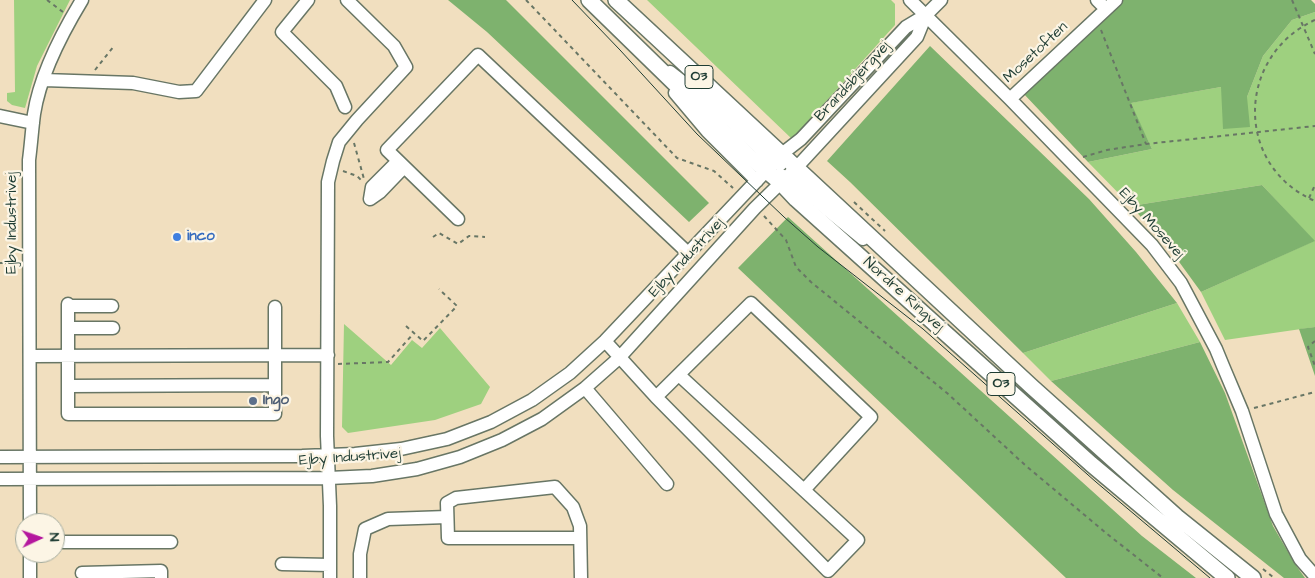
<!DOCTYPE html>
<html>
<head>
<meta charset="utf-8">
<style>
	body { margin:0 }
	#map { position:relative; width:1315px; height:578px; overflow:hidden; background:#f1dfbf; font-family:"Architects Daughter",sans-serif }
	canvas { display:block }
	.north { position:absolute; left:15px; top:513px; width:50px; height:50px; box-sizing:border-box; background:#fcf5e5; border:1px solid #a4ab9e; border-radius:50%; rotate:87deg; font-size:14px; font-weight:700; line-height:20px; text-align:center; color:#1f3d34 }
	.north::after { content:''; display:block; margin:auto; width:18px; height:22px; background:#b5179e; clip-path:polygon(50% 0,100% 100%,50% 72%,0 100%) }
</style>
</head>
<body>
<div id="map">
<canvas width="1315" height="578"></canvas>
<div class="north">N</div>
</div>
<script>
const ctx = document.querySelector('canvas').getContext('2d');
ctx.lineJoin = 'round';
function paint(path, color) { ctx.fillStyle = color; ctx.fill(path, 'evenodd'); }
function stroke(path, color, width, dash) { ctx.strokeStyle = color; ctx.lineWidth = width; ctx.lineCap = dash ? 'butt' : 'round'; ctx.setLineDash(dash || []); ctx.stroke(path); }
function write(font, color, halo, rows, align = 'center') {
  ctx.font = font + ' "Architects Daughter",sans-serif'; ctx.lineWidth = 4.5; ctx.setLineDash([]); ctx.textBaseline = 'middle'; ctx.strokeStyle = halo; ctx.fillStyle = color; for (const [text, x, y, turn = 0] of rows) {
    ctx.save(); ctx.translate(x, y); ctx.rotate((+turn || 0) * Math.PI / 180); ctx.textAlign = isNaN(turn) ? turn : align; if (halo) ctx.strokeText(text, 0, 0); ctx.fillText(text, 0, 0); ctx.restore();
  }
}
paint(new Path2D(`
	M14,0H70L37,66L25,108L12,105L7,101V93L15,92Z
	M647,0H891L895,4V25L792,139Z
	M1315,12V327L1225,340L1201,292L1314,241L1262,185L1131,206L1088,162L1152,149L1130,103L1221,87L1247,97L1263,56L1292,20Z
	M1177,303L1200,342L1051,381L1023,353Z
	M344,324L391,365L412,340L422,348L440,328L490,387L481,404L435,420L348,433L342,427Z`), '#9ed07f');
paint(new Path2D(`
	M448,0H506L709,203L689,222L487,32Z
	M1122,0H1311L1315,4V12L1292,20L1263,56L1247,97L1250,127L1223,129L1221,87L1131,103L1152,149L1088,162L1023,93Z
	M930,46L1089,199L1136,252L1177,303L1023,353L850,182L827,161Z
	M1262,185L1315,241L1201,292L1169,248L1131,206Z
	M788,217L1142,536L1196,578H1066L738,268Z
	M1315,327V376L1299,329Z
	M1200,342L1225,393L1273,526L1295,564L1305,578H1284L1173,490L1051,381Z`), '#7eb26e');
const minor = new Path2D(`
	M308,0L282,32L336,86L345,107
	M910,0L1010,99L1152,245L1181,283L1216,349L1223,366L1242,411L1276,514L1300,559L1315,576
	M1097,0L1106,9
	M670,72L721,112L774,162L780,165
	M44,80L133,83L179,92L196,91L265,0
	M675,93L707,131L757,181
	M1010,99L1116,0
	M0,116L33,123
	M780,175L787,177L801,188L863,239
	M370,199L372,187L398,161
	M370,199L380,192L404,167
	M458,219L387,150L478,55L688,253
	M68,304V414H275V307
	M68,306H112
	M68,328H113
	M605,341L656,397L828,571L858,540L679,375
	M30,356L328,355
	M68,386L275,385
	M585,388L667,484
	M656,397L751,303L871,417L804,490
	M0,457L302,456L355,454L401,449L447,439L491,422L532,400L570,373L605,341L783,153L801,139L906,27L926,15L941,0
	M0,479L329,478L372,476L417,469L460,457L502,440L542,419L585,388L619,358L755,208L797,167L917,37L926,15
	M30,523L29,160C31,145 32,129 34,114C40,75 62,33 82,0
	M580,538H448L447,503L456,498L555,487L573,507L580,526L581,578
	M55,542H171
	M282,564L330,565
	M82,573L161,571V578
	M30,578V553
	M330,578V506L327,436L328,182L333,161L339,142L357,120L406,67L394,46L347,0
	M360,578V554L365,529L388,519L447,517`);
const major = new Path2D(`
	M589,0L750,157L781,183L796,199L1091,464L1227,578
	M616,0L1031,386L1177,517L1253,578`);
stroke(minor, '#687665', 15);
stroke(major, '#687665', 18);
stroke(new Path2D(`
	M47,0L63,12
	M526,0L677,158L714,171L733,188
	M1292,0L1315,54
	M1315,20C1236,56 1234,166 1315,201
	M1101,30L1146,144
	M95,70L114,46
	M354,143L364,179
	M1083,157L1107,150L1146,144L1315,126
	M343,171L357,176L363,182
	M1309,198L1315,185
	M854,202L885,231
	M764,216L786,240L796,267L811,282L947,393L1025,465L1106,533L1163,578
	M433,237L439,233L458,244L469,236L485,237
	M0,263H17
	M406,326L423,341L457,306L439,289
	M1315,341L1308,347L1315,366
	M338,364L388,362L414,333
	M1254,408L1315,392
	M1263,569L1274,578`), '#687665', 2, [4, 4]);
stroke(minor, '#fff', 12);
stroke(major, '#fff', 15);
stroke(new Path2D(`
	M572,0L620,50L697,134L784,217L818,247L923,329L1096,482L1210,578`), '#1f3d34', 1);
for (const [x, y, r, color] of [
	[177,237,5,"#3f7fe0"],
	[253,401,5,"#5c6f8a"]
]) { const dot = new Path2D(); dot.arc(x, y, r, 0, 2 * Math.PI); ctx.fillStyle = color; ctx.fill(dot); stroke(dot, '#fcf5e5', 2); }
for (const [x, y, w] of [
	[699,77,28],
	[1001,384,28]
]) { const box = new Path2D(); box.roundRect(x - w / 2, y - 11.5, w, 23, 4); ctx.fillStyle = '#fcf5e5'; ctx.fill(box); stroke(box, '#1f3d34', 1); }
write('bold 14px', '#1f3d34', null, [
	["O3",699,77],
	["O3",1001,384]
]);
write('15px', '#1f3d34', '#fcf5e5', [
	["Mosetoften",1036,53,-43],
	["Brandsbjergvej",853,82,-47],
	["Ejby Industrivej",13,223,-90],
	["Ejby Mosevej",1151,224,48],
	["Ejby Industrivej",687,258,-47],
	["Nordre Ringvej",903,295,42],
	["Ejby Industrivej",350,458,-4]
]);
write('bold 15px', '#366cbe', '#fcf5e5', [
	["inco",187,237]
], 'left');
write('bold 15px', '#4e5e75', '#fcf5e5', [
	["Ingo",263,401]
], 'left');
</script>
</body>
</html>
